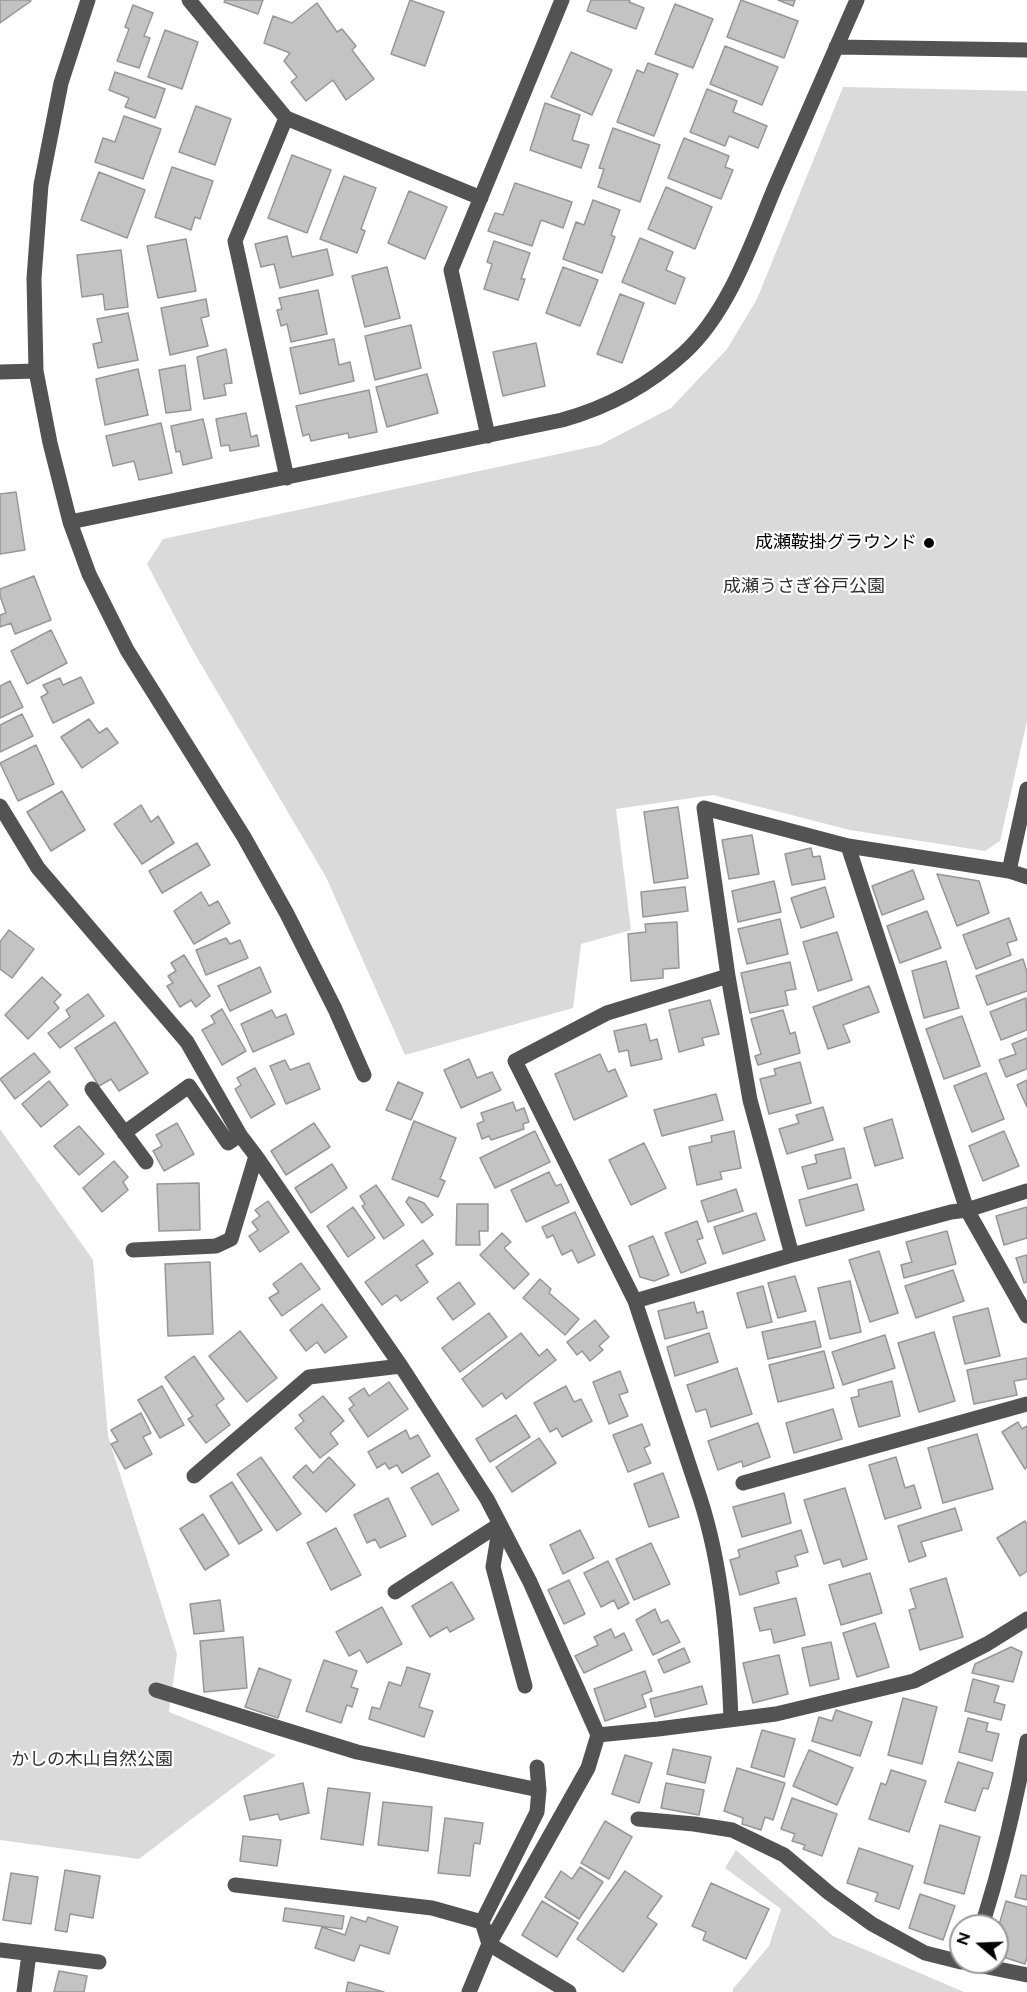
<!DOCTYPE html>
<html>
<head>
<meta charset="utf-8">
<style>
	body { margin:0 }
	#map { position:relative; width:1027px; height:1992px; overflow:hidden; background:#fff; font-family:Figtree,sans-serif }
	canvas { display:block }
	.north { position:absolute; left:949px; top:1914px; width:60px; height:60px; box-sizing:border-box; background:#fff; border:2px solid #999; border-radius:50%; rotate:289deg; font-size:16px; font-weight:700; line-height:24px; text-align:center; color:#000 }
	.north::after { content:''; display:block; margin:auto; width:21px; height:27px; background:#000; clip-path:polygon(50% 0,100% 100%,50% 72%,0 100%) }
</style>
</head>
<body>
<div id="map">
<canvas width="1027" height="1992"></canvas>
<div class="north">N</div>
</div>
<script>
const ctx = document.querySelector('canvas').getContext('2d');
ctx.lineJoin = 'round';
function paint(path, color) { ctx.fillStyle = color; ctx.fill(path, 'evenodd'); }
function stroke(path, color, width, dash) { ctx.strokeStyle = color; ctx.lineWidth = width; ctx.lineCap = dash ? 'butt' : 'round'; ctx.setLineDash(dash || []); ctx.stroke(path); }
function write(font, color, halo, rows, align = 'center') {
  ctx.font = font + ' Figtree,"Noto Sans JP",sans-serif'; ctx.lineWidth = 4.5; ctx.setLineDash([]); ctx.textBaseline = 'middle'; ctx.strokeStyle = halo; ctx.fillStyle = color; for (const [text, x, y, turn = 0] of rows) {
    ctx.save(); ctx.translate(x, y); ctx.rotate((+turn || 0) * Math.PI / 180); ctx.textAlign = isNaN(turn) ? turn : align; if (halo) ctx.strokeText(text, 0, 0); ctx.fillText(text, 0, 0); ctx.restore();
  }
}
paint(new Path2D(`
	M843,87L1027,91V721L1000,841L985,851L850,830L713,795L616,809L631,930L581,944L573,1008L405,1055L326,877L192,649L147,564L163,539L600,445L671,408L727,349L757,299Z
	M0,1129L93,1260L108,1436L177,1654L169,1712L276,1755L139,1859L0,1840Z
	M736,1850L833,1936L964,1992H733V1989L769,1946L781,1909L725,1868Z`), '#dadada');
const building = new Path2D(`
	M0,0H30L31,1L0,23Z
	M225,0H263L258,14L224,2Z
	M410,0L444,12L425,66L391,54Z
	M591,0H630L629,2L644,8L636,29L587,11Z
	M741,0L798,21L784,58L727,37Z
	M778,0H795L793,6Z
	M317,3L337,32L342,29L356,46L352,50L374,79L346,100L333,80L306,101L291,82L297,77L284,61L290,53L264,43L273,16L292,23Z
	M675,4L713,19L693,68L655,54Z
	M133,5L153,13L144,36L150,38L139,68L117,61L129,29L125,27Z
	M165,30L198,42L182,89L148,77Z
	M725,46L778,67L762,105L710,84Z
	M571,52L612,70L592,115L551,97Z
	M648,63L678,74L654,136L617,122L637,70L644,73Z
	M115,72L165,89L155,118L125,107L129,98L109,90Z
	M707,89L737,101L733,112L767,126L758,148L729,136L725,146L690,132Z
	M545,103L580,115L572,140L589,145L581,168L530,150Z
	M196,106L231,119L215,165L179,152Z
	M124,116L161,129L143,179L95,162L103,138L115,142Z
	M613,128L660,145L640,202L598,187L604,169L599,168Z
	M684,138L729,156L725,167L733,170L721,199L668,178Z
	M292,155L331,170L307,233L268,218Z
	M172,167L213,181L200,219L195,217L191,230L155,217Z
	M99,172L145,190L127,238L81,220Z
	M344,176L376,188L361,229L365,231L357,253L320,239Z
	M515,183L572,202L563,228L541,220L532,246L488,231L495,213L503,215Z
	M666,187L712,207L695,249L648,229Z
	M409,191L447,207L425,259L388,243Z
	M593,200L620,210L611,235L615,237L602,273L563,259L576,222L584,225Z
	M287,236L292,257L327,249L333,275L280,288L274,264L261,267L255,244Z
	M640,238L673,252L666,270L685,278L675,304L622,282Z
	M186,239L196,291L158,298L147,246Z
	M494,241L530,253L521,279H525L518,300L484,289L492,264L487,262Z
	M121,250L128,307L105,310L103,294L82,297L77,255Z
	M387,267L400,318L365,327L352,276Z
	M563,267L598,280L580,326L546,313Z
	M318,290L327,334L291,342L287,324L281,326L277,310L282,309L279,298Z
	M620,294L644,303L622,363L597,354Z
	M206,299L209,316L201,318L208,346L170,355L161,308Z
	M128,313L138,360L98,368L93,344L102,342L97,319Z
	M411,325L421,368L375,380L365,336Z
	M334,339L339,365L350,362L354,381L300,394L290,348Z
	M536,343L545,386L503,396L493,352Z
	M226,349L232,383L224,384L226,395L204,399L197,357Z
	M185,365L191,410L166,413L159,370Z
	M138,369L148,415L105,425L96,379Z
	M427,374L438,413L387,427L376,387Z
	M369,390L377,432L349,438L348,433L311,441L309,434L303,436L296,406Z
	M246,413L251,437L257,435L259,446L230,451L229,445L221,446L216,419Z
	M203,419L212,458L183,465L180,451L176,452L171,426Z
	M161,423L172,473L139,480L134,461L113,466L106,436Z
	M16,492L25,550L0,554V494Z
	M34,576L51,620L15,634L11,623L0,627V615L6,613L0,596V589Z
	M51,630L67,663L27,684L11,651Z
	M81,677L94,703L53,723L41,697L48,693L43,685L60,678L63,685Z
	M10,681L23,707L0,718V686Z
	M22,714L33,736L0,752V725Z
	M89,719L99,733L107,728L118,743L82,768L61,737Z
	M36,745L54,784L18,801L0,763Z
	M62,791L85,830L51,851L27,812Z
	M141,805L151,822L158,816L174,843L142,864L114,824Z
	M678,807L688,878L654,883L644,812Z
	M752,835L759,874L729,879L722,840Z
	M197,843L210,865L162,893L149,871Z
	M811,848L813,857L820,856L825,879L792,885L785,854Z
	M913,870L924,899L882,915L872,886Z
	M937,874L979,881L989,913L957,926Z
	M774,881L781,912L738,922L732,891Z
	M685,887L688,911L643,917L641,892Z
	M825,887L834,917L801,928L791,898Z
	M201,892L209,906L218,901L230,923L194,944L174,911Z
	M927,911L941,948L900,963L887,926Z
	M1009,918L1017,940L1007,943L1011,955L976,969L963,935Z
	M780,919L788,954L747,964L738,929Z
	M677,922L679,968L663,969V978L631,981L628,934L646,932L645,924Z
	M9,930L34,949L12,978L0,969V942Z
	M837,932L852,980L818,991L803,942Z
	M226,938L230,944L240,940L248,958L206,975L196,950Z
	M184,955L210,996L196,1007L191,1000L180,1007L167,986L173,983L168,976L176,971L171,963Z
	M1023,959L1027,972V991L987,1005L976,976Z
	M946,961L959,1008L924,1018L912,971Z
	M790,962L796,989L785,991L788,1005L750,1013L741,973Z
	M260,967L271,992L230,1011L218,986Z
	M42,977L61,995L54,1002L59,1008L28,1039L5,1015Z
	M869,986L879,1012L843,1025L850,1042L828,1049L813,1007Z
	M88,994L104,1016L60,1048L48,1033L70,1017L66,1010Z
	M1026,998L1027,1030L1001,1040L990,1012Z
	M710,1000L719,1034L702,1038L704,1045L679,1052L669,1010Z
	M222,1009L246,1051L222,1065L202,1030L215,1023L211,1016Z
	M272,1010L276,1018L286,1014L294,1034L253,1052L241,1024Z
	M783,1010L790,1034L795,1032L800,1053L758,1065L755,1056L761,1054L751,1019Z
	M962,1016L980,1066L944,1079L926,1029Z
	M115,1022L148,1073L119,1091L111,1079L99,1086L75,1048Z
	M646,1024L650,1041L657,1039L662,1059L631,1066L628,1050L619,1052L614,1031Z
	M1027,1038V1069L1006,1077L999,1060L1016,1054L1012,1044Z
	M34,1053L50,1072L15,1099L0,1079Z
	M600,1054L608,1072L615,1069L627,1096L574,1120L555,1074Z
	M469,1059L477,1078L492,1072L501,1090L461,1108L444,1070Z
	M285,1060L290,1070L309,1063L320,1089L286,1104L270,1066Z
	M800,1062L811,1103L769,1114L760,1079L776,1075L774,1069Z
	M255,1068L275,1104L251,1118L235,1089L241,1085L237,1078Z
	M986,1073L1004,1119L972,1132L954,1086Z
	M1027,1080V1107L1017,1085Z
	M49,1081L68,1105L41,1127L22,1104Z
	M398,1082L423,1093L411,1120L386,1110Z
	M716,1094L723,1120L662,1136L654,1110Z
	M513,1102L516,1111L524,1108L529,1122L523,1124L524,1129L491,1140L489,1136L482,1139L477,1124L484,1121L481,1113Z
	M823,1107L833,1140L787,1154L779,1129L799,1123L796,1115Z
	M892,1119L903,1158L875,1166L864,1128Z
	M414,1121L456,1138L440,1179L445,1181L438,1197L392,1179Z
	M177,1123L194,1154L164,1171L153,1151L162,1146L156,1135Z
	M314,1123L330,1147L286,1175L271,1151Z
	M79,1126L104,1154L79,1175L54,1146Z
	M535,1131L550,1162L495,1188L480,1158Z
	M734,1131L741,1168L720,1172L722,1179L697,1185L689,1147L712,1142L711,1136Z
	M1004,1131L1019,1166L983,1181L969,1146Z
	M644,1143L666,1188L631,1205L609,1160Z
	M844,1148L851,1178L808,1189L802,1167L817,1163L815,1155Z
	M114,1161L128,1177L123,1182L128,1190L102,1212L83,1188Z
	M332,1164L347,1188L311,1213L295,1188Z
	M549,1172L556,1186L561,1184L569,1202L526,1222L511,1190Z
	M199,1183L200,1230L159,1231L157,1184Z
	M857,1184L864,1210L806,1226L799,1200Z
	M376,1185L404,1225L384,1239L362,1206L365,1204L360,1196Z
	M736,1189L743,1211L708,1222L701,1201Z
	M409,1197L424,1203L433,1215L422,1223L406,1202Z
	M268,1201L289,1232L260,1252L249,1236L258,1230L252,1222L260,1216L255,1210Z
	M457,1204H488V1231H479L480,1245H456Z
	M353,1207L375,1238L348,1257L327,1226Z
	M1027,1207V1238L1004,1245L996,1216Z
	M575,1212L595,1255L578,1263L572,1250L562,1255L553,1235L547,1238L542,1227Z
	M756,1213L765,1240L723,1254L714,1227Z
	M697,1221L703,1238L697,1240L706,1263L681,1273L665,1233Z
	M947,1231L956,1264L904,1278L901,1265L912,1262L906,1242Z
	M502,1233L511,1242L504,1248L529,1274L514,1289L480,1255Z
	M653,1236L669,1275L654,1281L640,1277L629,1246Z
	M423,1240L433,1254L416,1265L428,1282L401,1301L396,1295L382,1305L365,1282Z
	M879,1251L898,1313L870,1322L849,1260Z
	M1027,1255V1282L1024,1283L1016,1258Z
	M210,1262L213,1334L168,1336L165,1264Z
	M301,1263L320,1289L282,1316L269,1298L279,1292L273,1284Z
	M953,1270L964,1301L916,1318L905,1286Z
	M795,1276L806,1311L778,1318L768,1283Z
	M540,1279L551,1289L549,1293L579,1319L565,1335L523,1298Z
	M850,1281L861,1332L830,1339L818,1288Z
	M459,1282L475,1304L453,1320L437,1298Z
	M763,1286L772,1322L747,1328L737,1293Z
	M694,1302L697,1313L703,1311L707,1328L665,1339L658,1311Z
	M322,1304L347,1337L325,1353L317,1342L306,1351L290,1330Z
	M988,1308L1000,1356L965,1364L953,1317Z
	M489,1313L507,1337L460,1372L442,1348Z
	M595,1320L609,1337L599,1346L603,1350L590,1361L582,1351L577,1355L567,1342Z
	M815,1321L821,1347L768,1359L762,1332Z
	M240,1331L277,1378L247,1402L209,1356Z
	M934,1332L955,1401L919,1412L898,1343Z
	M521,1333L539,1356L547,1349L556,1360L506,1399L502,1393L483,1407L462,1379Z
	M709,1333L718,1362L675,1376L667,1347Z
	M885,1335L895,1368L843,1385L832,1352Z
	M824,1351L834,1388L778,1402L769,1365Z
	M194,1356L224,1399L216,1405L230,1425L206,1443L188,1419L193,1416L165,1377Z
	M1027,1358V1379L1014,1381L1017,1395L974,1404L967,1370Z
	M737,1368L752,1414L711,1427L706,1409L696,1412L687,1385Z
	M620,1371L628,1392L619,1395L628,1416L609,1424L593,1382Z
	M892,1381L900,1416L859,1427L851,1398L859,1396L858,1390Z
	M389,1382L408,1409L368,1437L349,1409L354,1405L349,1398L364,1388L369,1396Z
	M162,1386L184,1425L160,1438L138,1400Z
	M566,1386L574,1402L581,1399L592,1421L562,1437L557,1428L550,1432L534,1403Z
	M323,1396L344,1421L330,1433L338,1444L320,1458L295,1428L304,1421L299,1415Z
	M833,1409L842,1439L794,1453L786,1423Z
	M141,1413L151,1433L143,1437L152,1454L125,1469L111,1444L118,1441L111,1430Z
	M516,1415L530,1437L490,1462L476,1439Z
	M1018,1422L1022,1429L1027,1426V1467L1025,1469L1002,1432Z
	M758,1423L770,1457L743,1467L742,1461L718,1470L708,1441Z
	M642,1424L650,1445L644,1448L651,1463L628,1472L613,1435Z
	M406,1430L410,1439L418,1435L430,1456L402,1473L397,1465L389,1469L385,1463L377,1468L368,1452Z
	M977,1434L993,1489L943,1503L928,1448Z
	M539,1438L556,1463L512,1492L496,1467Z
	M261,1457L301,1514L277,1531L237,1474Z
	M329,1457L355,1485L326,1512L293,1477L306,1465L313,1473Z
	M896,1457L905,1488L914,1485L921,1508L885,1519L869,1465Z
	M438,1473L459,1510L432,1525L411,1488Z
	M663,1473L679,1517L649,1527L634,1484Z
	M232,1482L262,1530L239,1544L210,1496Z
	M845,1488L867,1559L843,1567L840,1559L824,1564L804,1500Z
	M784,1493L791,1523L742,1537L733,1507Z
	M388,1498L406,1536L380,1548L375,1539L367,1543L354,1515Z
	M955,1508L962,1530L921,1542L926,1556L909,1562L898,1526Z
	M203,1514L229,1555L205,1570L180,1529Z
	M1025,1521L1027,1524V1571L1020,1576L997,1538Z
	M336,1528L361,1575L331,1590L307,1543Z
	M580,1530L594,1558L563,1574L550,1545Z
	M801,1530L808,1552L795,1556L798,1566L776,1572L779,1583L740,1595L730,1560L740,1557L738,1550Z
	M651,1543L670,1584L634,1600L616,1559Z
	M608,1561L629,1603L618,1609L614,1600L601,1607L584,1573Z
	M870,1573L882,1613L841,1625L829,1585Z
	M946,1578L963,1637L920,1650L909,1610L916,1608L910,1589Z
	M569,1580L585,1614L564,1624L548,1590Z
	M452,1582L474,1619L450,1632L447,1627L430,1637L412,1606Z
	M796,1598L805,1635L774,1643L771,1629L760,1631L754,1608Z
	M220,1600L224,1631L194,1634L190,1604Z
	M382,1607L402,1644L367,1663L360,1650L349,1656L336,1632Z
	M655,1609L661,1623L668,1620L680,1642L653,1655L636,1620Z
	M875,1623L889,1667L857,1677L843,1633Z
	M611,1629L615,1638L624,1633L632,1650L584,1673L575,1656L598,1645L594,1637Z
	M243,1637L247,1688L204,1692L200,1641Z
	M831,1642L839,1679L810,1686L802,1648Z
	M1011,1647L1022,1652L1013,1682L972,1673L975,1664Z
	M684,1648L690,1662L664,1673L658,1660Z
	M779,1655L788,1694L753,1703L743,1663Z
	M324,1660L357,1671L351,1687L358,1689L352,1707L347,1705L341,1723L306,1711Z
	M407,1667L430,1674L419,1707L433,1711L424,1737L369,1719L372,1707L380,1709L389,1682L401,1686Z
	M259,1668L291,1680L278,1718L245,1707Z
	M645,1671L652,1691L642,1695L646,1707L605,1721L594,1689Z
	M973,1679L999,1686L994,1702L1005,1705L1001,1720L965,1711Z
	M702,1686L707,1704L655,1717L650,1699Z
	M903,1698L937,1707L922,1764L888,1755Z
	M836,1710L872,1722L860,1756L812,1741L819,1717L832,1721Z
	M968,1718L988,1723L986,1731L999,1734L992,1761L959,1752Z
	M762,1730L795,1739L784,1777L751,1767Z
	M673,1749L711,1757L705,1783L667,1774Z
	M809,1750L853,1768L837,1805L793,1786Z
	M625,1755L652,1763L639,1803L612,1794Z
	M958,1762L993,1773L988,1789L983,1788L975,1811L945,1802Z
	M737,1768L785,1783L773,1820L765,1817L761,1830L742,1824L743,1818L724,1811Z
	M891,1770L926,1781L909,1832L869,1819L881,1783L886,1785Z
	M303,1783L309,1813L280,1820L278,1814L250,1820L244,1796Z
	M666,1783L704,1790L699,1815L661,1808Z
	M328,1788L370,1793L363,1845L321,1839Z
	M792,1798L837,1814L822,1856L803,1849L805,1845L792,1841L795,1834L781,1829Z
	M383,1802L432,1807L428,1851L378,1845Z
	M445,1818L483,1823L480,1844L474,1843L470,1876L438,1873Z
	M605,1821L632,1837L609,1879L581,1863Z
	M940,1825L980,1837L964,1894L924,1883Z
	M243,1836L281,1840L277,1866L240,1861Z
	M859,1848L913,1866L899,1909L875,1901L878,1893L847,1883Z
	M580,1867L603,1882L579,1919L545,1897L561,1871L572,1879Z
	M65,1870L100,1876L93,1918L70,1914L67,1932L55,1930Z
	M625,1871L662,1896L647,1917L657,1924L623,1972L577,1939Z
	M11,1873L38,1877L31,1924L3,1920Z
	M1021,1875L1027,1876V1900L1015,1897Z
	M711,1883L769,1909L746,1959L703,1940L706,1932L692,1926Z
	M920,1894L955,1906L943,1940L909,1928Z
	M542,1901L578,1923L557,1957L522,1935Z
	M1006,1901L1027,1907V1957L1025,1964L997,1955V1932Z
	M285,1908L344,1916L342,1929L283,1921Z
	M351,1917L366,1922L368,1917L398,1927L389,1954L360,1945L354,1961L315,1948L322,1927L345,1935Z
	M59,1971L87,1976L84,1992H54Z
	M348,1982L384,1992H346Z`);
paint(building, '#c3c3c3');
stroke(building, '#979797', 1.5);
stroke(new Path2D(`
	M88,0L61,83L41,185L34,278L36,371L50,443L70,522L89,574L127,650L244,837L287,914L335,1009L364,1075
	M189,0L286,118L481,198
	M836,47L1027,50
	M286,118L235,241L287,478
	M0,372L36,371
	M488,436L451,270L562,0
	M70,522L562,420C609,407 648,386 684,353C729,312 752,242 775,187C802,125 830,62 857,0
	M0,806L38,868L187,1042L240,1135L256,1156L401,1366L487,1499L530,1582L598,1735L588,1768L489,1944L469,1992
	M848,846L967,1210L1027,1316
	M1009,871L1027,789
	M728,976L607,1013L515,1061L635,1301L700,1498C723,1569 728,1645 731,1719
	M92,1089L146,1162
	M124,1133L189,1086L228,1143L240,1135
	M133,1250L216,1246L231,1239L256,1156
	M792,1255L750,1100L728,976L704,808L848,846L1009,871L1027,877
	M635,1301L792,1255L951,1212L967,1210L1027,1191
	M194,1476L309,1377L401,1366
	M743,1483L1027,1404
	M500,1524L493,1567L525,1686
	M395,1592L500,1524
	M156,1690L357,1752L539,1790
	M598,1735L658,1729L776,1714L914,1681L987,1644L1027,1619
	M537,1767L539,1790L537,1812L482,1922L489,1944L569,1992
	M638,1819L694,1824L732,1830L784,1855L829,1893L872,1924L925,1953L961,1962
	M235,1885L432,1908L482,1922
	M982,1926C1001,1865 1016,1803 1027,1741
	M0,1950L99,1962
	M963,1962L1027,1975
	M24,1992L29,1954`), '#535353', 15);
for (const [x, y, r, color] of [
	[929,543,6,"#000"]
]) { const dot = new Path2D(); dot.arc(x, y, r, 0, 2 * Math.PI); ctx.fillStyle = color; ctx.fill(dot); stroke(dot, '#fff', 2); }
write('18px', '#000', '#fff', [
	["成瀬鞍掛グラウンド",917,543]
], 'right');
write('18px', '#313131', '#fff', [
	["成瀬うさぎ谷戸公園",804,587],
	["かしの木山自然公園",92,1760]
]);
</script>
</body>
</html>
